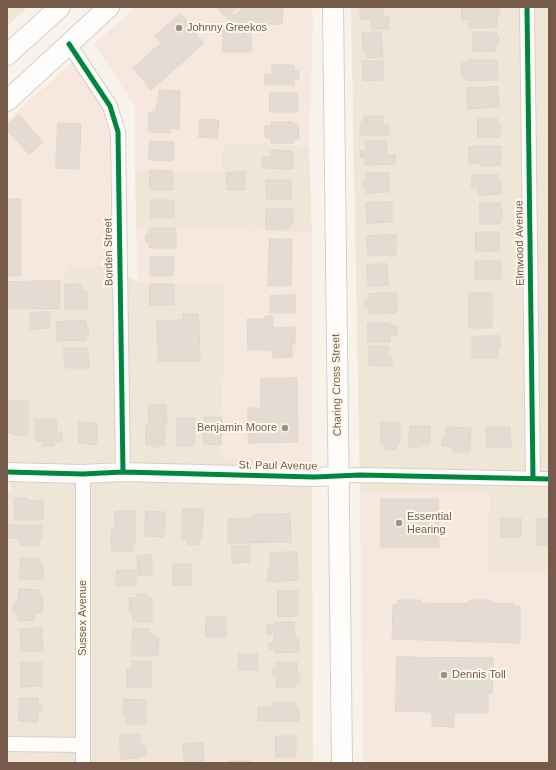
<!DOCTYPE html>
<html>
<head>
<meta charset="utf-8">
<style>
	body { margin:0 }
	#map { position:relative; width:556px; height:770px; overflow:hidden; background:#f7f3eb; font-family:Arial,sans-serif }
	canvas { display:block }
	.frame { position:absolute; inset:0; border:8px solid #765a4a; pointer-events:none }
</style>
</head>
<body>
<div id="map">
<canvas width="556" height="770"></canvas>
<div class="frame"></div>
</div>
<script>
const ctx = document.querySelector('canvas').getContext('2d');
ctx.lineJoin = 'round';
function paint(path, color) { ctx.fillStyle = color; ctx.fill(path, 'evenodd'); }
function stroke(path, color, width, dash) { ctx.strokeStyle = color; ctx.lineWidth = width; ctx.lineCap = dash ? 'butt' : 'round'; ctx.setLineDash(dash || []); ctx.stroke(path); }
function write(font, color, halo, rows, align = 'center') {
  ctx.font = font + ' Arial,sans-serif'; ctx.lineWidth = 4; ctx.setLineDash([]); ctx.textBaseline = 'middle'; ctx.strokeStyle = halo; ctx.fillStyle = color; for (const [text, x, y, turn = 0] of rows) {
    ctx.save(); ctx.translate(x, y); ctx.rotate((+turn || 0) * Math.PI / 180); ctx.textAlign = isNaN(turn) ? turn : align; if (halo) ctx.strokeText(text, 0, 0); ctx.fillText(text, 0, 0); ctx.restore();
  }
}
paint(new Path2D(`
	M7,7H28L7,26Z
	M351,7H549V571H487L489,492L360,491Z
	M223,143L309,146L312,233L136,227L135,170L220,172Z
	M70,267H111L138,282L226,285L221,457L312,460L313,763H7V491H12L7,473V311H61V280Z`), '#f0e6d8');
paint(new Path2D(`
	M136,7H312L313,23L309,146L223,143L221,172L135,170V107L94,44Z
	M74,60L108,113L112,134L110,177L111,267H70L61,280V311H7V121Z
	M136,227L312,233V460L220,458L226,285L138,282Z
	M360,491L489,492L487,570L549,571V763H363Z`), '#f7e8df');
const building = new Path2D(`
	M217,7H239L231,14L233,15L228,19Z
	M244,7H283L282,24L229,25V20Z
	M360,7H383V16H389V29H371V19H361Z
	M462,7H497V10H500V15H497V27L469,28V19L462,20Z
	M181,14L198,32L196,34L204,43L151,90L133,68L161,43L155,36Z
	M223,27H251V52H223Z
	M381,32L383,57L367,58L366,50H363L362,33Z
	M473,32H497L496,36H499V44H496V51H473Z
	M468,60H497L498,80L468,81V78H462L461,62H468Z
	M363,61H383V80L363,81Z
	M272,65H294V71H298L299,79H294V85H265V74H272Z
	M498,87L499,107L468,109L467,88Z
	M160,90L180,91L179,129L170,128V133L149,132V112H155Z
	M270,93H298V112H270Z
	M19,115L43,142L29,154L7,130V126Z
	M364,116H383V126L389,125V135H361V122H364Z
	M478,118H497V124H500V137H478Z
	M200,119L219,120L217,138L199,137Z
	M271,122H293V124H298L299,139H294V143H271V138H265V126H272Z
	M58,123L81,124L79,169L56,168Z
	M150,141L174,142L173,161L149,160Z
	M386,141L387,155L395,154L396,164L365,165V158H361L360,151H366L365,142Z
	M501,146V165L481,166V163L469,164V147Z
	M272,150L293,151V169L262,168V157H271Z
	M150,170L173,171V190H150Z
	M245,172V190H227L226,173Z
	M366,173H389V192L366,193V187H363V180H366Z
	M472,175H498V181H501V194L478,195V188H472Z
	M266,180H291V199H267Z
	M7,199H21V276H7Z
	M151,200H174V218H151Z
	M392,202V222L367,223L366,203Z
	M480,203H500V209H502V218H500V224H480Z
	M266,209H293V224H289V229H266Z
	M149,228H176V248H149V242H146V234H150Z
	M476,232H499V251L476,252Z
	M396,235V255L368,256L367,236Z
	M270,239H292L291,286H268Z
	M151,257H174L173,276H150Z
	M500,261L501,279L475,280V262Z
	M387,264L388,285L368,286L367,265Z
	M60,281V309H7V282Z
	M65,284H81V291H87V309H65Z
	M150,284H174V305H150Z
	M396,293L397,313L369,314V307H365V300H369V294Z
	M469,293H492V328H469Z
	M295,295V313H270V296Z
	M50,312V328L30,329V313Z
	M183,314H198V320H199L200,361H158L157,321L183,320Z
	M265,316H273V328L295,327V343L292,344V357L273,358L272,350H248L247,319H265Z
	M86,321L87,328L89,327V334H86V340L57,341L56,322Z
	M368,323H390V326H397V336H390V342H368Z
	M500,336V348H498V358H472V337Z
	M369,346H388V356H392V366L369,365Z
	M64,348H88L89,368H65Z
	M297,378L298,442L248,443V408H261V379Z
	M7,401H28V435H13V433H7Z
	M166,405L167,423H149L148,406Z
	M205,417H222L221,445L204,444Z
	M177,418H195L194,446H177Z
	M35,419H57V432H62V442H54V446H43V441H36Z
	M79,422L97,423V445L79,443Z
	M381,422H400V444H397V449L384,450V444H381Z
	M146,425H165V445H158V447H153V445H146Z
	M410,426H430V444H422V447H409Z
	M447,427L471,428L470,452H453V447L442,446V437H446Z
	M487,427H510L511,447H487Z
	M15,498H26L27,501L43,500V520H15Z
	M381,499H438L439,547H381Z
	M183,509H203L202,539H199V545L187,544L188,540L182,539Z
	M115,511H135V543H133V551H112L111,530H115Z
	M146,511L165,512L164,537L145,536Z
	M290,514L291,542L228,543V519L254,518L253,515Z
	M501,518H521V537H501Z
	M537,519H549V538H547V545H537Z
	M8,525H42V538H40V546L20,545V539L8,538Z
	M250,546V562L232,563L231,547Z
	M297,552L298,580L268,582V567H270V553Z
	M152,555V575L138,576L137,556Z
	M21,558H40V564H43V579H20Z
	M173,564H191V585H173Z
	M117,570H136V586H116Z
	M19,589L40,590V596H43L42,613L35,612L34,621L18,620V612H13L14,602H18Z
	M278,591H298V616L278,617Z
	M138,594H147V598H152V622H133V614L130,613L129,598L138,597Z
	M398,600H421V603L469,604V600H492V603L514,604V606H520V643L392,639L393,604H398Z
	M206,617H226V637H206Z
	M274,622H294L295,638H298L299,652L274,653V649H269V643H274V633L267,634V625H274Z
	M42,628L43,651H21L20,629Z
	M133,628L149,629V634H153V637H159L158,656H132Z
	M239,654H257L258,670H239Z
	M397,657L493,658L492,693H488V713H454V727L432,726V712L396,711Z
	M132,661H151V687H127V669H132Z
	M21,662H42V686L21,687Z
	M277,662H297V674H300V682H296V687H276L277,676H272L273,668H276Z
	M20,698H38V706H42L41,713L38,712L37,722L19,721Z
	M124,699L146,700V724H126V715H123Z
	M273,702H296V709H299V721H258V707H273Z
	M120,734H140V746H146V756L139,757V758L121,759Z
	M276,736H296V757H276Z
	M203,743L204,763H184L183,744Z
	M229,761H250V763H229Z`);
paint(building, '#e4dbd2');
stroke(building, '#e0d6cd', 1);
const minor = new Path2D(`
	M527,7L533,479
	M69,44L110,106L118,132L123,472
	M83,474V763
	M338,476L360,475L549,479
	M7,744L83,745`);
const tertiary = new Path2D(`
	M7,472L83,474L123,472L314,477L338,476`);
const secondary = new Path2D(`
	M333,7L342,763
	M7,55L60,7
	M7,101L109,7`);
stroke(minor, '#d6cfc8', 16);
stroke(tertiary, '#d6cfc8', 20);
stroke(secondary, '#d6cfc8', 22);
stroke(minor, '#fefdfc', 14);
stroke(tertiary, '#fefdfc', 18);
stroke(secondary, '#fefdfc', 20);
stroke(new Path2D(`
	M527,7L533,479
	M69,44L110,106L118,132L123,472
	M7,472L83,474L123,472L314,477L360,475L549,479`), '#00873e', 5);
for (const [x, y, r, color] of [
	[179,28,4,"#a39082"],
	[285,428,4,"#a39082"],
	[399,523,4,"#a39082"],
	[444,675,4,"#a39082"]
]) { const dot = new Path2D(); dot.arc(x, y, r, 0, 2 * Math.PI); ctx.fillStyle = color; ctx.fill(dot); stroke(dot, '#fff8ed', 1.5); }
write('11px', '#765a4a', '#fff8ed', [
	["Johnny Greekos",187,28],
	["Benjamin Moore",277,428,"right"],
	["Essential",407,517],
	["Hearing",407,530],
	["Dennis Toll",452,675]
], 'left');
write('11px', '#765a4a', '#fff8ed', [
	["Elmwood Avenue",520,243,-91],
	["Borden Street",109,252,-91],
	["Charing Cross Street",337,385,-91],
	["St. Paul Avenue",278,466,1],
	["Sussex Avenue",83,618,-90]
]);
</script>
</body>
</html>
